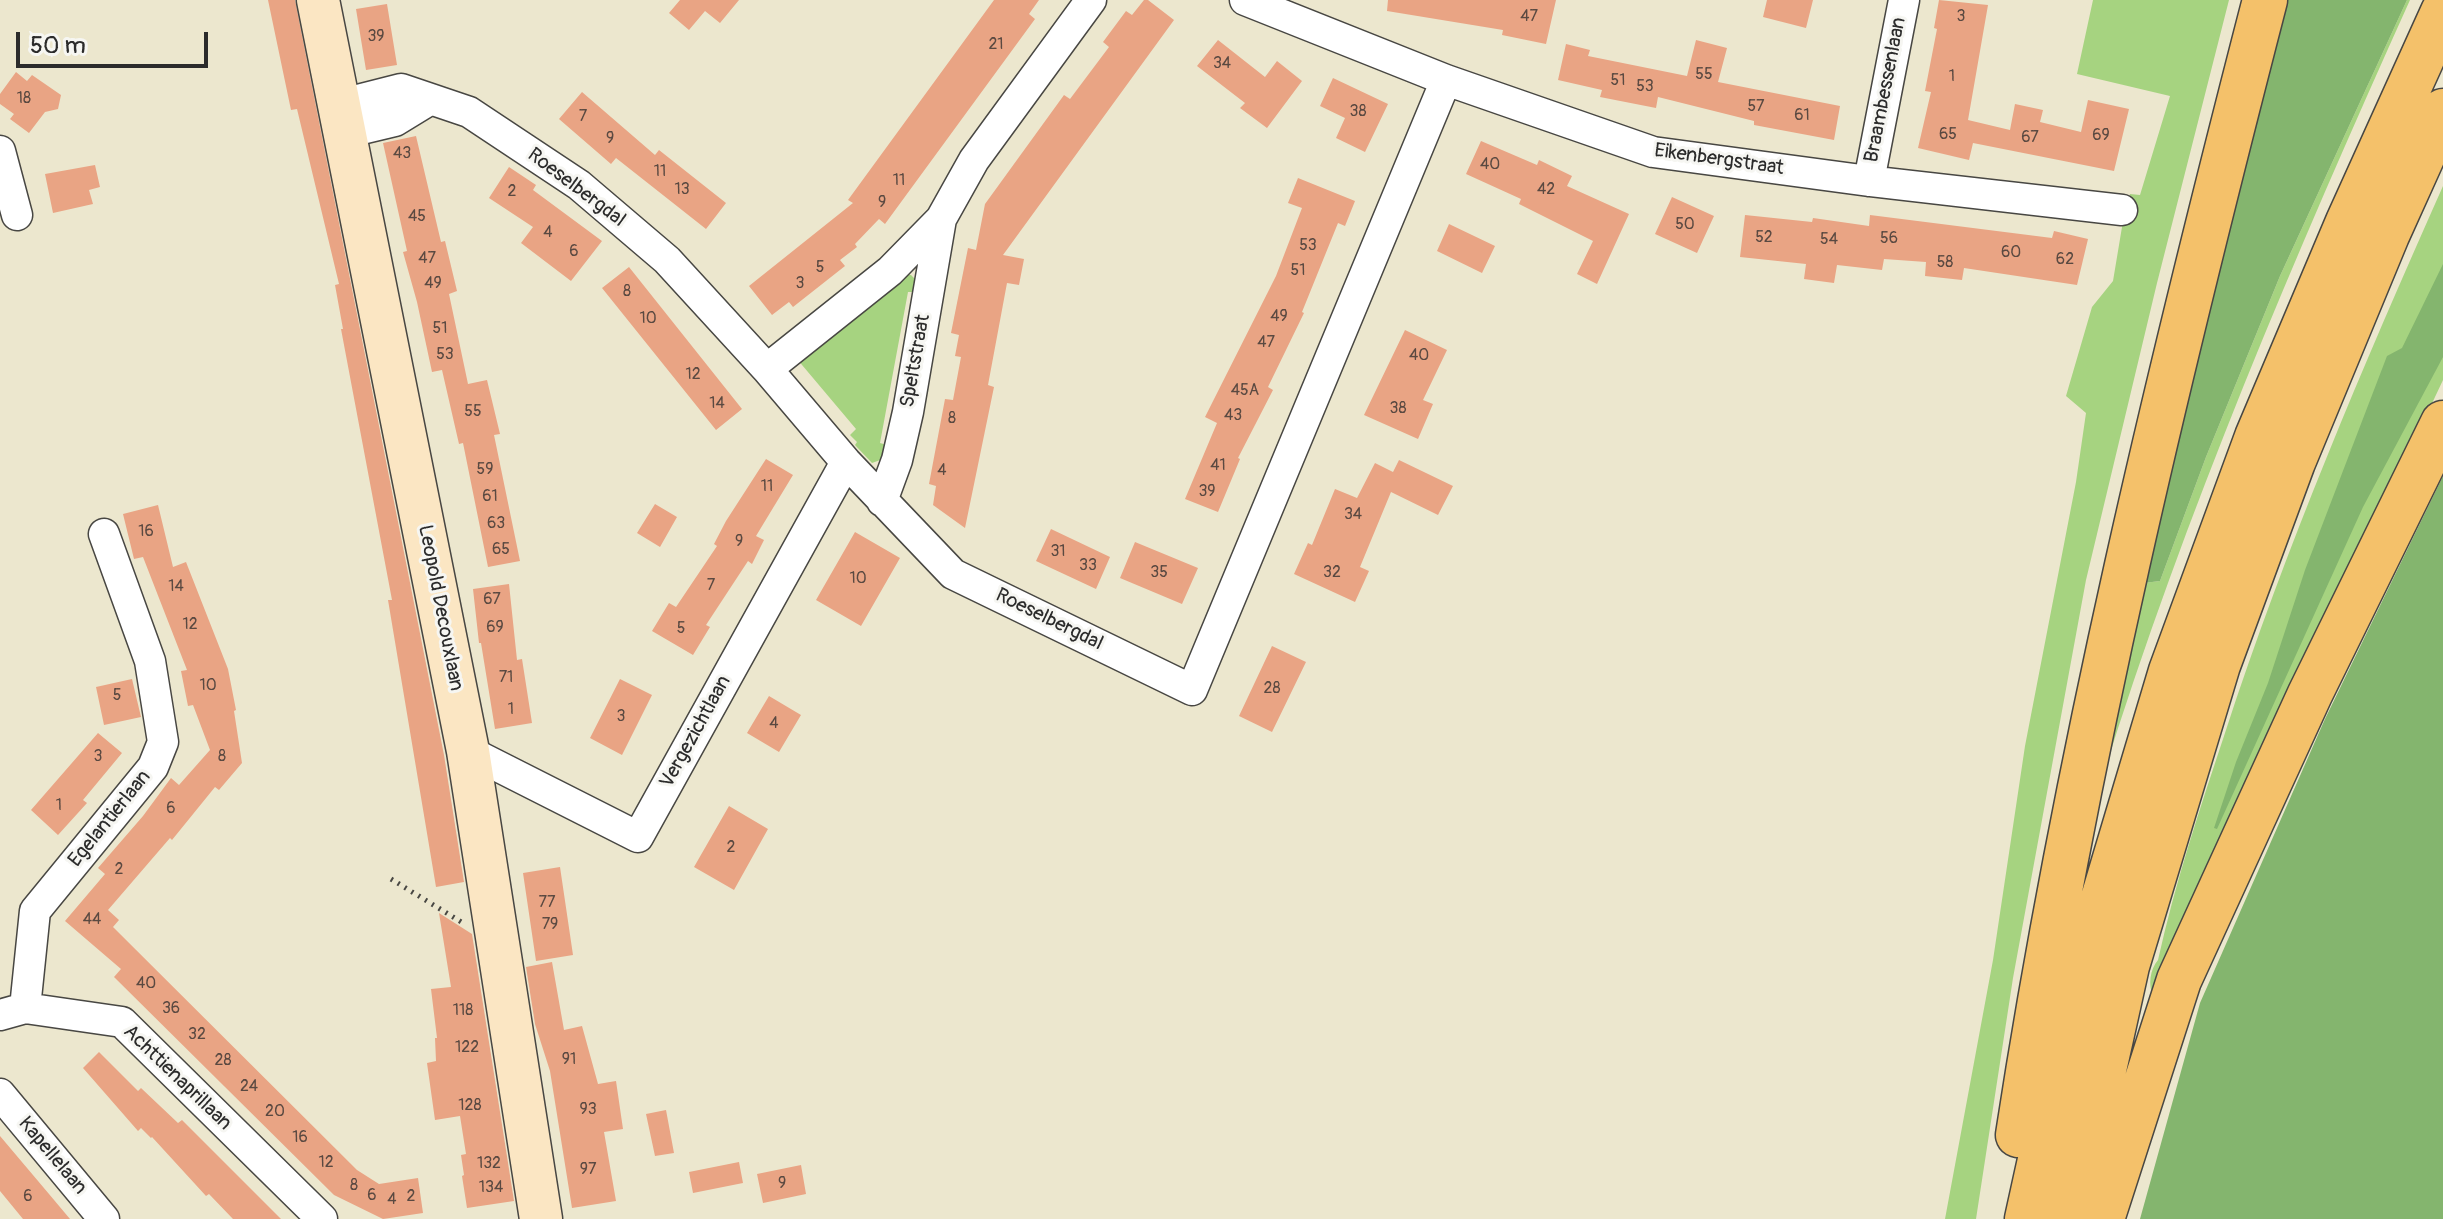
<!DOCTYPE html>
<html>
<head>
<meta charset="utf-8">
<style>
	body { margin:0 }
	#map { position:relative; width:2443px; height:1219px; overflow:hidden; background:#ece7ce; font-family:Pangolin,sans-serif }
	canvas { display:block }
	.scale { position:absolute; left:16px; top:32px; width:192px; height:36px; box-sizing:border-box; border:4px solid #2b2b2b; border-top:0; padding-left:10px; font-size:24px; line-height:28px; white-space:nowrap; color:#2b2b2b; -webkit-text-stroke:6px #f6f6f2; paint-order:stroke }
</style>
</head>
<body>
<div id="map">
<canvas width="2443" height="1219"></canvas>
<div class="scale">50 m</div>
</div>
<script>
const ctx = document.querySelector('canvas').getContext('2d');
ctx.lineJoin = 'round';
function paint(path, color) { ctx.fillStyle = color; ctx.fill(path, 'evenodd'); }
function stroke(path, color, width, dash) { ctx.strokeStyle = color; ctx.lineWidth = width; ctx.lineCap = dash ? 'butt' : 'round'; ctx.setLineDash(dash || []); ctx.stroke(path); }
function write(font, color, halo, rows, align = 'center') {
  ctx.font = font + ' Pangolin,sans-serif'; ctx.lineWidth = 6; ctx.setLineDash([]); ctx.textBaseline = 'middle'; ctx.strokeStyle = halo; ctx.fillStyle = color; for (const [text, x, y, turn = 0] of rows) {
    ctx.save(); ctx.translate(x, y); ctx.rotate((+turn || 0) * Math.PI / 180); ctx.textAlign = isNaN(turn) ? turn : align; if (halo) ctx.strokeText(text, 0, 0); ctx.fillText(text, 0, 0); ctx.restore();
  }
}
paint(new Path2D(`
	M2093,0H2229L2157,283L2086,580L2013,978L1976,1219H1945L1993,960L2025,746L2076,482L2086,413L2066,396L2092,307L2113,281L2122,227L2130,194L2140,195L2170,96L2077,74Z
	M2278,0H2288L2258,106L2144,583L2160,581L2206,457L2280,276L2407,0H2410C2295,255 2185,512 2102,779L2122,648Z
	M2443,186V380L2153,996C2148,985 2150,969 2158,960C2175,883 2200,808 2225,733C2286,546 2363,366 2443,186Z
	M906,274L911,275L917,281L915,292H908L880,443L887,445L883,459L872,463L855,445L857,442L850,435L856,429L797,359Z`), '#a6d380');
paint(new Path2D(`
	M2288,0H2407L2280,276L2206,457L2160,581L2144,583L2258,106Z
	M2443,264V357L2363,507L2217,829L2214,828L2236,762L2268,683L2305,570L2387,356L2402,348Z
	M2443,476V1219H2140L2200,1003L2325,719Z`), '#84b56e');
paint(new Path2D(`
	M268,0H295L444,755L464,882L436,887L388,600H392L341,329H343L335,285L339,284L297,109L291,110Z
	M680,0H739L720,23L705,11L689,30L669,13Z
	M994,0H1039L1029,14L1035,19L885,224L879,219L855,244L857,247L840,260L845,266L793,307L789,302L772,315L749,286L853,203L848,200Z
	M1144,0H1148L1174,20L1003,255L1024,259L1019,285L1007,283L988,385L994,387L965,528L933,505L936,486L929,484L945,399L953,400L961,357L955,356L959,335L951,333L968,248L976,250L985,204L1064,95L1070,99L1109,47L1103,42L1126,11L1132,15Z
	M1388,0H1556L1546,44L1502,35L1503,30L1387,11Z
	M1767,0H1813L1806,28L1763,17Z
	M1939,0L1988,5L1968,120L2010,130L2015,104L2043,110L2040,122L2081,132L2088,100L2129,109L2114,171L1973,143L1969,160L1918,148L1931,92L1925,91L1937,29L1934,28Z
	M387,4L397,65L366,70L356,9Z
	M1218,40L1265,77L1277,61L1302,81L1267,128L1240,108L1245,103L1197,66Z
	M1696,40L1727,48L1718,82L1840,106L1834,140L1754,125V121L1658,97L1656,108L1600,97L1602,90L1558,80L1566,44L1590,50L1588,56L1687,76Z
	M16,72L27,81L32,75L61,95L58,109L45,112L29,133L10,119L14,114L0,104V94Z
	M1333,78L1388,104L1365,152L1336,138L1345,118L1320,106Z
	M582,92L655,155L659,150L726,203L706,229L616,158L611,164L559,119Z
	M416,136L441,242L445,241L457,291L449,294L468,384L487,380L500,434L494,435L520,561L488,567L463,443L459,444L442,370L432,372L417,302L403,252L407,251L383,143Z
	M1481,141L1537,165L1539,160L1572,176L1567,186L1629,214L1597,284L1577,274L1593,241L1519,204L1521,199L1466,174Z
	M95,165L100,187L89,190L93,204L53,213L45,174Z
	M509,167L536,185L533,190L602,241L571,281L521,243L533,227L489,198Z
	M1298,178L1355,201L1345,226L1338,223L1302,312L1304,313L1268,387L1273,390L1238,458L1240,459L1218,512L1185,499L1217,423L1205,417L1276,276L1302,208L1288,203Z
	M1672,197L1714,216L1697,253L1655,234Z
	M1745,215L1812,222L1813,218L1869,226L1870,215L2052,238L2054,231L2088,239L2077,285L1964,268L1962,280L1925,276L1926,262L1884,259L1882,270L1837,265L1834,283L1804,279L1806,264L1740,257Z
	M1449,224L1495,246L1482,273L1437,251Z
	M629,267L742,409L716,430L602,288Z
	M1405,330L1447,350L1423,400L1433,404L1418,439L1364,415Z
	M766,459L793,475L756,536L764,540L752,564L748,561L706,625L710,627L693,655L652,631L669,603L676,607L717,546L714,544L726,521Z
	M1399,460L1453,486L1438,515L1391,492L1360,567L1369,571L1355,602L1294,574L1308,543L1312,545L1335,489L1357,498L1375,463L1393,472Z
	M655,504L677,517L660,547L637,533Z
	M158,505L173,567L186,562L228,669L236,710L234,711L242,763L219,790L215,787L172,840L170,838L108,910L119,920L113,927L357,1170L379,1184L418,1178L423,1213L383,1219L334,1195L114,977L121,969L65,921L105,874L98,868L143,816L171,778L179,785L210,750L193,705L188,706L181,671L187,670L143,557L134,559L123,514Z
	M1051,529L1110,557L1096,589L1036,561Z
	M855,532L900,558L861,626L816,600Z
	M1135,542L1198,568L1182,604L1120,578Z
	M509,584L517,660L522,659L532,723L495,729L481,643H479L473,589Z
	M1272,646L1306,662L1272,732L1239,716Z
	M132,679L141,717L104,725L96,687Z
	M620,679L652,695L622,755L590,738Z
	M769,696L801,715L779,752L747,733Z
	M98,733L122,753L83,800L87,803L58,835L31,810Z
	M729,806L768,829L734,890L694,867Z
	M560,867L573,955L536,961L523,873Z
	M439,913L472,934L514,1201L467,1208L462,1176L464,1175L461,1155L466,1154L460,1116L435,1120L427,1063L436,1061L435,1038H437L431,989L451,987Z
	M552,962L564,1030L582,1026L598,1084L616,1081L623,1129L604,1132L616,1201L572,1208L550,1071L535,1024L526,967Z
	M99,1052L138,1091L141,1088L178,1123L182,1120L281,1219H233L209,1194L206,1196L152,1137L151,1138L141,1128L138,1131L83,1068Z
	M666,1110L674,1153L655,1156L646,1114Z
	M0,1136L49,1194L70,1219H23L0,1191Z
	M739,1162L743,1183L693,1193L689,1172Z
	M801,1165L806,1194L763,1203L757,1174Z`), '#e9a484');
const street = new Path2D(`
	M1245,0L1446,80L1653,152L1869,181L2122,210
	M338,105L401,89L469,112L579,185L667,260L767,369L846,462L953,574L1192,690L1446,80
	M345,133L395,121L431,99
	M0,151L17,215
	M1869,181L1904,0
	M767,369L890,271L941,219
	M882,501L897,460L908,412L941,219L974,160L1091,0
	M468,751L638,837L846,462
	M25,1008L35,911L153,767L163,742L150,661L104,534
	M0,1015L25,1008L122,1022L322,1219
	M0,1094L104,1219`);
const secondary = new Path2D(`
	M318,0L468,751L541,1219`);
const highway = new Path2D(`
	M2018,1135C2077,752 2168,375 2265,0
	M2027,1219L2082,969L2171,671L2257,437L2348,222L2443,12
	M2071,1219L2127,966L2218,665L2293,462L2387,235L2443,111
	M2102,1219L2179,980L2310,694L2443,423`);
stroke(street, '#484743', 33);
stroke(secondary, '#484743', 45);
stroke(highway, '#484743', 47);
stroke(new Path2D(`
	M391,879L463,923`), '#484743', 5, [2, 6]);
stroke(street, '#fff', 30);
stroke(secondary, '#fbe6c3', 42);
stroke(highway, '#f4c16a', 44);
write('16px', '#5a4941', null, [
	["47",1529,17],
	["3",1961,17],
	["39",376,37],
	["21",996,45],
	["34",1222,64],
	["55",1704,75],
	["1",1952,77],
	["51",1618,81],
	["53",1645,87],
	["18",24,99],
	["57",1756,107],
	["38",1358,112],
	["61",1802,116],
	["7",583,117],
	["65",1948,135],
	["69",2101,136],
	["67",2030,138],
	["9",610,139],
	["43",402,154],
	["40",1490,165],
	["11",660,172],
	["11",899,181],
	["13",682,190],
	["42",1546,190],
	["2",512,192],
	["9",882,203],
	["45",417,217],
	["50",1685,225],
	["4",548,233],
	["52",1764,238],
	["56",1889,239],
	["54",1829,240],
	["53",1308,246],
	["6",574,252],
	["60",2011,253],
	["47",427,259],
	["62",2065,260],
	["58",1945,263],
	["5",820,268],
	["51",1298,271],
	["49",433,284],
	["3",800,284],
	["8",627,292],
	["49",1279,317],
	["10",648,319],
	["51",440,329],
	["47",1266,343],
	["53",445,355],
	["40",1419,356],
	["12",693,375],
	["45A",1245,391],
	["14",717,404],
	["38",1398,409],
	["55",473,412],
	["43",1233,416],
	["8",952,419],
	["41",1218,466],
	["59",485,470],
	["4",942,471],
	["11",767,487],
	["39",1207,492],
	["61",490,497],
	["34",1353,515],
	["63",496,524],
	["16",146,532],
	["9",739,542],
	["65",501,550],
	["31",1058,552],
	["33",1088,566],
	["35",1159,573],
	["32",1332,573],
	["10",858,579],
	["7",711,586],
	["14",176,587],
	["67",492,600],
	["12",190,625],
	["69",495,628],
	["5",681,629],
	["71",506,678],
	["10",208,686],
	["28",1272,689],
	["5",117,696],
	["1",511,710],
	["3",621,717],
	["4",774,724],
	["3",98,757],
	["8",222,757],
	["1",59,806],
	["6",171,809],
	["2",731,848],
	["2",119,870],
	["77",547,903],
	["44",92,920],
	["79",550,925],
	["40",146,984],
	["36",171,1009],
	["118",463,1011],
	["32",197,1035],
	["122",467,1048],
	["91",569,1060],
	["28",223,1061],
	["24",249,1087],
	["128",470,1106],
	["93",588,1110],
	["20",275,1112],
	["16",300,1138],
	["12",326,1163],
	["132",489,1164],
	["97",588,1170],
	["9",782,1184],
	["8",354,1186],
	["134",491,1188],
	["6",372,1196],
	["6",28,1197],
	["2",411,1197],
	["4",392,1200]
]);
write('20px', '#2b2b2b', '#f6f6f2', [
	["Braambessenlaan",1886,90,-79],
	["Eikenbergstraat",1719,160,8],
	["Roeselbergdal",576,188,37],
	["Speltstraat",916,361,-80],
	["Leopold Decouxlaan",440,608,79],
	["Roeselbergdal",1049,620,26],
	["Vergezichtlaan",696,732,-61],
	["Egelantierlaan",110,819,-51],
	["Achttienaprillaan",177,1078,44],
	["Kapellelaan",52,1156,50]
]);
</script>
</body>
</html>
